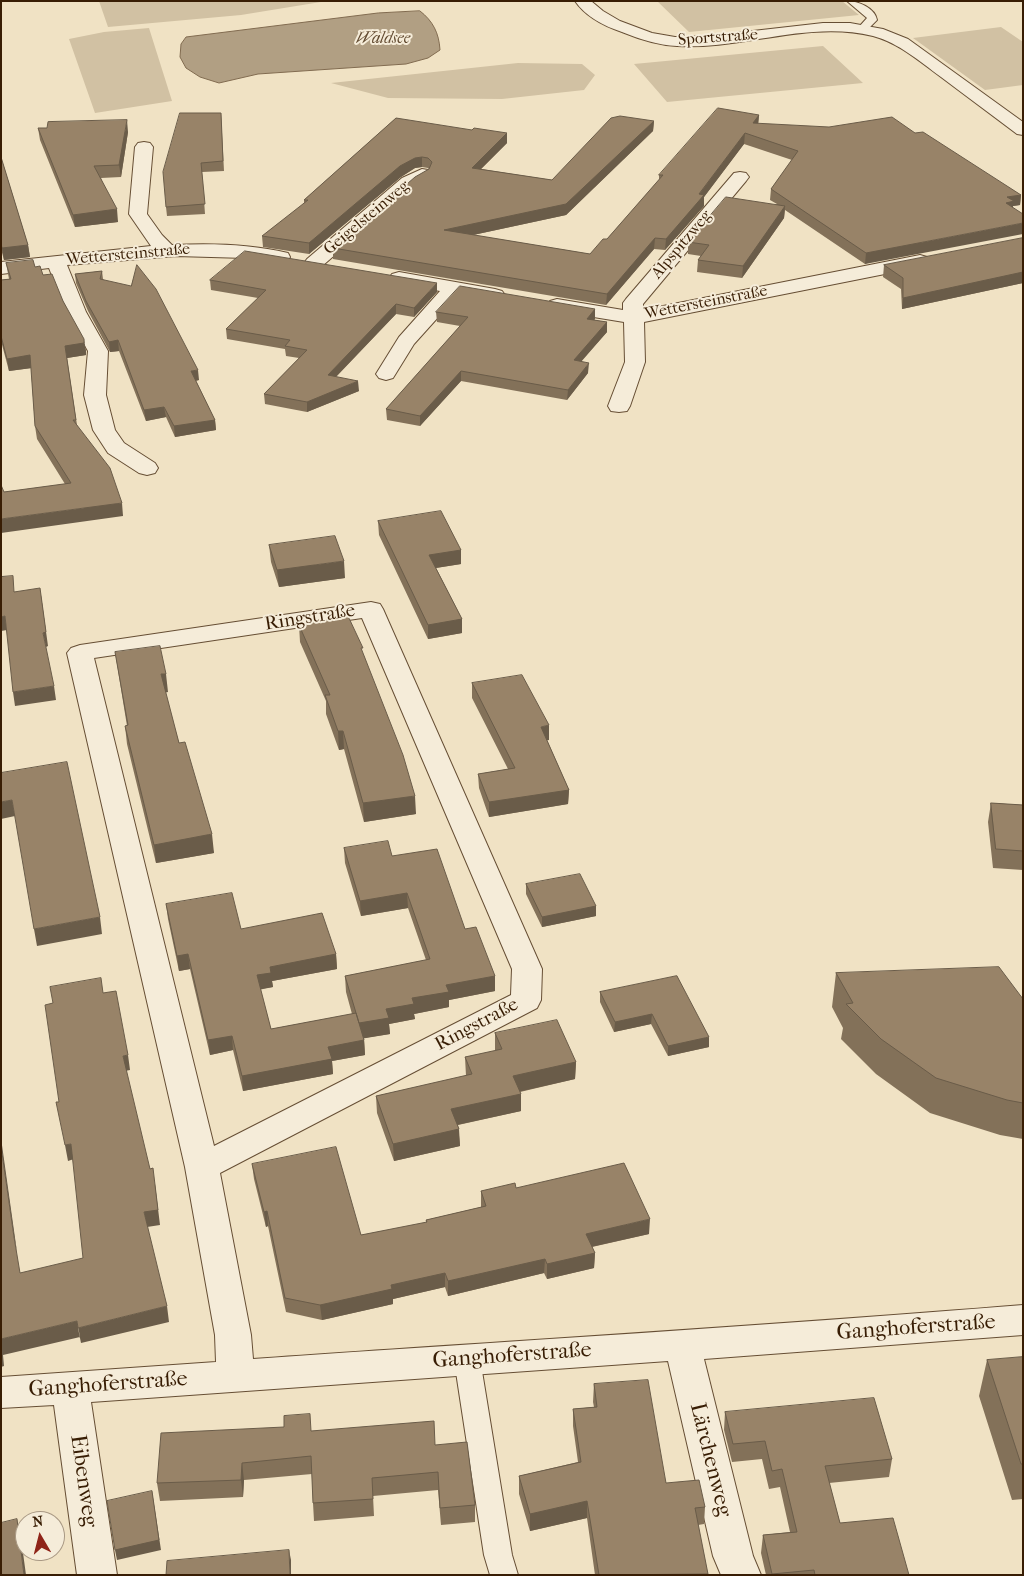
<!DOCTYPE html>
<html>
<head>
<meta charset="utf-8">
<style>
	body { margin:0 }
	#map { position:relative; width:1024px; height:1576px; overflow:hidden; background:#f0e2c4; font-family:"IM FELL French Canon",serif }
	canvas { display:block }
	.frame { position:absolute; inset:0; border:2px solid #381d04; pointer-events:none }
	.north { position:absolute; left:15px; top:1511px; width:50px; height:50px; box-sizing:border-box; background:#f5ecd9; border:1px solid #a99984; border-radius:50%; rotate:352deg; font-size:14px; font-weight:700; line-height:20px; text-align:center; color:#381d04 }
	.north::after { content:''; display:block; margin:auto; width:18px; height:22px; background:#8f2418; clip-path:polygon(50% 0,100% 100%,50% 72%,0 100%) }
</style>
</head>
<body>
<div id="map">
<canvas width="1024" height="1576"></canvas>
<div class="frame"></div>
<div class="north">N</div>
</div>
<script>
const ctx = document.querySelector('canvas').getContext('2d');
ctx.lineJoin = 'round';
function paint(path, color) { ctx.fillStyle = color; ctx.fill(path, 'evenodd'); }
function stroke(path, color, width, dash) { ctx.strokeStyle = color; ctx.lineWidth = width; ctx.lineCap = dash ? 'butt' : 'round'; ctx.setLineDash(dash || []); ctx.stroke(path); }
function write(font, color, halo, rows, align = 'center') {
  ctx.font = font + ' "IM FELL French Canon",serif'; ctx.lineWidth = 4; ctx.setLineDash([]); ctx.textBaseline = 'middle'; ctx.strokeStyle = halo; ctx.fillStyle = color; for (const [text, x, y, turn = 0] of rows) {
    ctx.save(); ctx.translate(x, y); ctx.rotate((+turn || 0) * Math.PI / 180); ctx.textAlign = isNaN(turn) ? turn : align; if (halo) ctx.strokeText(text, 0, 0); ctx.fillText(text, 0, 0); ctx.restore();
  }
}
paint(new Path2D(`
	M99,1H327L241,15L108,27Z
	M657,1H842L859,15L689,32Z
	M1001,27L1023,42V85L985,90L913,38Z
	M149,28L172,101L95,113L69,39L104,32Z
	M823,46L863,83L667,102L634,64Z
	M518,63L582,64L595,75L584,90L502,99L388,98L331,83Z`), '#d1c1a3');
const water = new Path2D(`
	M420,11C433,21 439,33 440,50L428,58L406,64L258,74L219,83L200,77L186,68L180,57L181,44L186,37L378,13Z`);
paint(water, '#b19f83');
stroke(water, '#816b50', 1);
const service = new Path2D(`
	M847,1C858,1 875,8 877,20L867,30H859L858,28L867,18Z
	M467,1349L476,1352L480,1359L512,1555L518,1575H490L484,1555L454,1359L458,1352Z`);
const minor = new Path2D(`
	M575,1H591L603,11L620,21L652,33L675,37L709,36L823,23H850L883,29L908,39L1023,122V135L1017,134C992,115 966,96 941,77C919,61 899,43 873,36C808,20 742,50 677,46C658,45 639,39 622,32C604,26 586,17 575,1Z
	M144,142L150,143L153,147L147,214L162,235L172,245C210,243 251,244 288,253L290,257L288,261L281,263L246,258L176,256L67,265L86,312L108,351L106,395L115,430L124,443L155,463L158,468L155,473L147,475L139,473L108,453L93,430L84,395L88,351L66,312L49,268L1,274V262L151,246L129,214L135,147L138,143Z
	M422,169L428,170L431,174L428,178L414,186L321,267L314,269L307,267L304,263L307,259L402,178Z
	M740,172L746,173L749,177L746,181L643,304V310L920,255L927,257L930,261L927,265L920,267L644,322L645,362L630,406L627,411L619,412L611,411L608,406L625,362L624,322L557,311L550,309L547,305L550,301L557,299L623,310V303L626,299L734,173Z
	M399,272L495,289L502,291L505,295L502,299L495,301L459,294L414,344L393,378L386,380L379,378L376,374L399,337L440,291L392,282L389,278L392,274Z
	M371,602L380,604L383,609L542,969L541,1000L537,1008L220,1173L251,1335L253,1359C510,1341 766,1326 1023,1305V1335L704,1359L753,1556L761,1575H721L713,1556L668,1361L91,1402L117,1575H77L54,1405L1,1408V1377L216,1362L215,1335L185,1167L67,653L71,648L80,645ZM362,618L512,969L511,995L214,1146L94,658Z`);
stroke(service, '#664e34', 2);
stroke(minor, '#664e34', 2);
paint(service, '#f5ecd9');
paint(minor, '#f5ecd9');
paint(new Path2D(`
	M221,113L224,171L202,172L205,214L167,216L166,207Z
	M759,115L758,124L915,133L1021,195L1020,205L1013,206V208L865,264L785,210L784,218L742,278L697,272L698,260L701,256L688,254V242L777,204L770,200L771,189L792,160L744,144L704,197V206L665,250L654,249L606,305L333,259V248L429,169L428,168L422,167L415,168L401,177L309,254L263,247L262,236L304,204V200L396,118L507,143L481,169L552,180L654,121L653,131L566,215L473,235L590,254L607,239L659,180V175Z
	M38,128L128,132L121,177L101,178L118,222L75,227L40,140Z
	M1,157L28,245L30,257L4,260L1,249Z
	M1023,238V283L902,309L901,289L883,277L884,265Z
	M6,263L35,267L43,275L63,301L86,351V355L67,358L77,425L123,516L4,492L65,484L37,439L35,426L31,368L9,371L1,341V280L9,279Z
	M102,271L103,279L199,380L196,381L215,420L216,430L175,437L166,417L146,421L119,351L110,352L88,311L76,283L75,274Z
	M210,280L437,292L414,317L396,314L336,377L359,391L307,412L265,404L264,394L299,358L286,356L285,349L227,339L226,329L258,298L211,290Z
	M595,309V319L594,320L607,322V332L581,361L588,373L567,400L461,381L420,426L387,420L386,409L460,326L437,322L436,312Z
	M378,521L461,550V564L436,568L462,619V633L428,639L379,535Z
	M269,545L345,578L279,587L271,562Z
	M299,625L364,656L416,814L364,822L344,749L339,750L326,714V701L300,642Z
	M115,652L168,692H165L179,743L214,853L156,863L127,744L125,726H127Z
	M472,683L549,740H547L569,790L568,804L489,817L479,788L478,774L508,769L472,698Z
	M991,803L1023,805V870L993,868L988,822Z
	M344,848L392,856L465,929L495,976V991L449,1000V1007L414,1014L415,1019L389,1024L390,1034L364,1038L365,1055L332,1061L333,1074L243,1091L233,1050L210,1055L190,969L179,971L168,919L166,904L241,929L336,954L337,969L272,981L273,987L260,989L271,1029L352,1014L346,992L345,976L426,960L408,908L361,916L345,863Z
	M526,884L596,906V916L542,927L526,894Z
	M836,973L1023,999V1139L1000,1135L930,1113L876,1074L841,1039L843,1028L832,1007Z
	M677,976L709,1047L668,1056L651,1024L614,1032L600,1002V992Z
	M495,1033L576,1062L575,1079L520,1092L521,1111L458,1125L460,1146L394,1161L377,1113L376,1096L466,1076L465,1057L495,1051Z
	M252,1164L361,1235L426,1223V1220L481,1207V1191L516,1188L649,1234L592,1247L595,1253L594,1268L547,1279L544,1273L448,1296L445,1287L393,1299V1304L322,1320L286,1312L268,1226L266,1227L254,1179Z
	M1023,1357V1499L1012,1500L979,1396L987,1360Z
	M594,1384L666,1483L705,1507L704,1524L698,1525L708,1575H595L587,1518L530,1531L519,1494V1476L578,1462L573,1426V1409L594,1407L593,1402Z
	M725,1412L892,1459L889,1477L829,1483L840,1523L909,1575H766L761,1553L763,1535L790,1532L780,1487L769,1489L762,1459L732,1462L724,1430Z
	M312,1431L435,1445L475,1505V1522L441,1525L438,1490L373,1496L374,1516L314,1521L313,1503L312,1474L244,1480L243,1497L160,1501L157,1483Z`), '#837159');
paint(new Path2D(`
	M759,115L758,126L753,123Z
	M127,120L128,132L121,177L119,165Z
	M654,121L653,131L566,215L445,241L444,230L566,204Z
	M507,133V143L472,178V168Z
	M745,133L744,144L704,197V206L665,250L666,239Z
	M422,157V167L415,168L401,177L309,254V243L400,166L415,158Z
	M1021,195L1020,205L1013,206V212L1006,203L1007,197Z
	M785,206L784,218L742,278L743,266Z
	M117,209L118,222L75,227L73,215Z
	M1023,223V234L865,264L866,253Z
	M655,238L654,249L606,305L607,294Z
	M28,245L30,257L4,260L2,248Z
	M1023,272V283L902,309L903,298Z
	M437,283V292L414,317V308Z
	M396,304V314L328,385V375Z
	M595,309V319L586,329L587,319Z
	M607,322V332L574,370V360Z
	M84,339L86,351V355L67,358L65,346Z
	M118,340L119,351L110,352L109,342Z
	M30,355L32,368L9,371L7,359Z
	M589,363L588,373L567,400L568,390Z
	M198,370L199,380L192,381L191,371Z
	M461,371V381L420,426V416Z
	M358,381L359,391L307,412V402Z
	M164,407L166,417L146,421L144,410Z
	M215,420L216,430L175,437L174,426Z
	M122,503L123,516L1,533V519Z
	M461,550V564L429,569V555Z
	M344,561L345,578L279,587L277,570Z
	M40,588L48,646L46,647L43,633Z
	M5,616L7,630L1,631V617Z
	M462,619V633L428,639V625Z
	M161,674H166L168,692L163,693Z
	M54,686L56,700L15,706L13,692Z
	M549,725V740L541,741V727Z
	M338,731H343L344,749L339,750Z
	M569,790L568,804L489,817V802Z
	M415,796L416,814L364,822L363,803Z
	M12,800L15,816L1,819V802Z
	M212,834L214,853L156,863L154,845Z
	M407,893L408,908L361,916L360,901Z
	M596,906V916L542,927V917Z
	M100,917L102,934L37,946L34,929Z
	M188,954L190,969L179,971L177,956Z
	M336,954L337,969L272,981L273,987L258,990L257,975L270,967Z
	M495,976V991L449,1000V1007L414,1014L415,1019L389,1024L390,1034L360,1039L359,1023L386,1009L446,985Z
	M652,1014L651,1024L614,1032L615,1022Z
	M232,1036L233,1050L210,1055L208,1040Z
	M709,1037V1047L668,1056V1046Z
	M364,1040L365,1055L332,1061L333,1074L243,1091L242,1076L328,1047Z
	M128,1055L130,1070L125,1071L123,1056Z
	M576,1062L575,1079L513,1093V1076Z
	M521,1094V1111L452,1126L451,1109Z
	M459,1129L460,1146L394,1161L393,1144Z
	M1,1138L17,1252L14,1237L1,1146Z
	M71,1144L74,1159L68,1161L65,1145Z
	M155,1184L160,1225L147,1227L144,1212Z
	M267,1211L268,1226L266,1227L264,1212Z
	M650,1219L649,1234L586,1248V1234Z
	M595,1253L594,1268L547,1279V1264Z
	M545,1259L544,1273L448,1296V1281Z
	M445,1273V1287L393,1299V1304L322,1320L320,1305L391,1285Z
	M167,1306L169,1322L81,1343L78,1328Z
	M77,1321L80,1337L3,1355L4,1366L1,1367V1339Z
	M242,1463L244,1480L243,1497L241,1480Z
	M152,1491L161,1550L117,1560L115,1550Z
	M587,1501V1518L530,1531V1514Z
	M17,1519L21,1538L26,1575H24Z
	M289,1550L291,1560V1575H290Z`), '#6a5c49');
const building = new Path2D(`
	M718,108L759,115L753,123L829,127L892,117L915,133L923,132L1021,195L1007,197L1014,201L1006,203L1023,214V223L866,253L771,189L798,151L745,133L699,194L704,195L666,239L655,238L607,294L333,248L415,177L429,169L432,162L428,158L422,157L415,158L400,166L309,243L262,236L308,200H304L396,118L472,130L474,128L507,133L472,168L552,180L611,118L620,116L654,121L566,204L444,230L590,254L603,239H607L663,175H659Z
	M180,113H221L223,161L201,163L205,204L166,207L163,172Z
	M127,120L119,165L94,166L117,209L73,215L38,128H47L48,122Z
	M1,157L28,245L2,248L1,244Z
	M726,197L785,206L743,266L698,260L709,245L688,242Z
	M1023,238V272L903,298V278L884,265Z
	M245,251L437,283L414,308L396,304L328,375L358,381L307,402L264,394L307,350L285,346L290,340L226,329L266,290L210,280Z
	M33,260L35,267L40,266L43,275L52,274L63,301L84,339V343L65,346L76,420H73L110,468L122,503L1,519V485L4,492L71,483L35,426L30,355L7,359L1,336V280L11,279L6,263Z
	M137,265L156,289L198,370L191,371L215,420L174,426L164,407L144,410L118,340L109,342L86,301L75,274L102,271L100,279L131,286Z
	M460,286L595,309L587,319L607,322L574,360L589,363L568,390L461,371L420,416L386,409L468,317L436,312Z
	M441,511L461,550L429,555L462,619L428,625L378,521Z
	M335,536L344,561L277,570L269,545Z
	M13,576L14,592L40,588L46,632L43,633L54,686L13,692L5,616L1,617V577Z
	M348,616L363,648H361L403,755L415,796L363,803L343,731H338L325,695H330L299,625Z
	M160,646L166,674H161L179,743L185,742L212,834L154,845L125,726L128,725L115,652Z
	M522,675L549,725L541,727L569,790L489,802L478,774L515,768L472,683Z
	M67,762L100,917L34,929L12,800L1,802V773Z
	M991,803L1023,805V851L996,849Z
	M388,841L392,856L437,849L465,929L476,927L495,976L446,985L449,992L412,998L414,1004L386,1009L389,1018L359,1023L345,976L430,959L407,893L360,901L344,848Z
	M580,874L596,906L542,917L526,884Z
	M232,893L241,929L322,913L336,954L270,967L271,973L257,975L271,1029L356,1013L364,1040L328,1047L332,1059L242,1076L232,1036L208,1040L188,954L177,956L166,904Z
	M999,967L1023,999V1103L1007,1100L936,1078L881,1039L846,1004L853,1003L836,973Z
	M677,976L709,1037L668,1046L652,1014L615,1022L600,992Z
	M101,978L103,993L116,991L128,1055L123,1056L150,1169L153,1168L158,1210L144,1212L167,1306L78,1328L77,1321L1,1339V1146L14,1237L20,1273L83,1258L71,1144L65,1145L56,1102H59L45,1005L53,1003L50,987Z
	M557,1020L576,1062L513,1076L521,1094L451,1109L459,1129L393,1144L376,1096L472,1074L465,1057L502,1049L495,1033Z
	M336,1147L361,1235L427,1222L426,1220L486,1206L481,1191L515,1183L516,1188L624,1163L650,1219L586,1234L595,1253L547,1264L545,1259L448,1281L445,1273L391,1285L392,1289L320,1305L285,1298L267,1211L264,1212L252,1164Z
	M1023,1357V1464H1021L987,1360Z
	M648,1380L666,1483L699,1480L705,1507L695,1508L708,1574L599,1575L587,1501L530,1514L519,1476L581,1462L573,1409L597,1407L594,1384Z
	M874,1398L892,1459L825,1466L840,1523L893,1518L909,1575H815L814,1570L772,1574L763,1535L797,1532L782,1469L772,1471L765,1441L733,1444L725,1412Z
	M310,1414L311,1431L434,1421L435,1445L467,1442L475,1505L440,1508L438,1472L372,1478L373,1499L313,1503L311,1456L242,1463L241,1480L157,1483L161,1433L284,1427V1416Z
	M152,1491L159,1540L115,1550L107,1501Z
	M17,1519L24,1575H1V1523Z
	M289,1550L290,1575H166L167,1561Z`);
paint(building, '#988368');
stroke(building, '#6a5c49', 1);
write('16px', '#381d04', '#f5ecd9', [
	["Sportstraße",718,38,-4],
	["Geigelsteinweg",367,218,-40],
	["Alpspitzweg",682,245,-50],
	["Wettersteinstraße",128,255,-5],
	["Wettersteinstraße",706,303,-11]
]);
write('italic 16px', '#624a30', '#f5ecd9', [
	["Waldsee",383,39]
]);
write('19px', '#381d04', '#f5ecd9', [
	["Ringstraße",310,618,-9],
	["Ringstraße",477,1025,-28]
]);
write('22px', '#381d04', '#f5ecd9', [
	["Ganghoferstraße",916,1328,-4],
	["Ganghoferstraße",512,1356,-4],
	["Ganghoferstraße",108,1385,-4],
	["Lärchenweg",710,1460,76],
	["Eibenweg",83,1481,82]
]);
</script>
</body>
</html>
